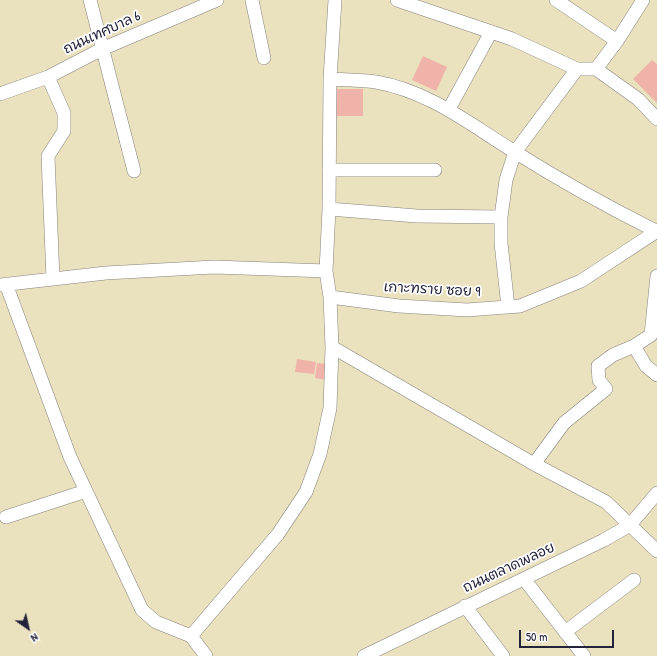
<!DOCTYPE html>
<html>
<head>
<meta charset="utf-8">
<style>
	body { margin:0 }
	#map { position:relative; width:657px; height:656px; overflow:hidden; background:#eae1be; font-family:"Patrick Hand",sans-serif }
	canvas { display:block }
	.north { position:absolute; left:8px; top:608px; width:40px; height:40px; -webkit-text-stroke:3px #fff; paint-order:stroke; rotate:146deg; font-size:11px; font-weight:700; line-height:16px; text-align:center; color:#22223b }
	.north::after { content:''; display:block; margin:auto; width:14px; height:18px; background:#22223b; clip-path:polygon(50% 0,100% 100%,50% 72%,0 100%) }
	.scale { position:absolute; left:519px; top:630px; width:95px; height:18px; box-sizing:border-box; border:2px solid #22223b; border-top:0; padding-left:5px; font-size:12px; line-height:14px; white-space:nowrap; color:#22223b; -webkit-text-stroke:3px #fff; paint-order:stroke }
</style>
</head>
<body>
<div id="map">
<canvas width="657" height="656"></canvas>
<div class="north">N</div>
<div class="scale">50 m</div>
</div>
<script>
const ctx = document.querySelector('canvas').getContext('2d');
ctx.lineJoin = 'round';
function paint(path, color) { ctx.fillStyle = color; ctx.fill(path, 'evenodd'); }
function stroke(path, color, width, dash) { ctx.strokeStyle = color; ctx.lineWidth = width; ctx.lineCap = dash ? 'butt' : 'round'; ctx.setLineDash(dash || []); ctx.stroke(path); }
function write(font, color, halo, rows, align = 'center') {
  ctx.font = font + ' "Patrick Hand","Playpen Sans Thai",sans-serif'; ctx.lineWidth = 3.5; ctx.setLineDash([]); ctx.textBaseline = 'middle'; ctx.strokeStyle = halo; ctx.fillStyle = color; for (const [text, x, y, turn = 0] of rows) {
    ctx.save(); ctx.translate(x, y); ctx.rotate((+turn || 0) * Math.PI / 180); ctx.textAlign = isNaN(turn) ? turn : align; if (halo) ctx.strokeText(text, 0, 0); ctx.fillText(text, 0, 0); ctx.restore();
  }
}
paint(new Path2D(`
	M423,56L447,67L436,91L412,80Z
	M652,60L657,64V103L633,79Z
	M336,89H363V116H336Z
	M297,359L316,362L314,374L295,372Z
	M317,363L328,364L326,380L315,378Z`), '#f0b3a9');
const minor = new Path2D(`
	M90,0L134,171
	M252,0L264,58
	M397,0L512,39L577,69H596L638,99L657,119
	M556,0L617,41
	M596,69L617,41L643,0
	M48,77L64,113V131L48,156L53,279
	M330,79C345,80 361,80 376,82C429,91 471,125 515,152C561,181 608,207 656,231
	M0,94L48,77L102,49L217,0
	M449,109L491,32
	M329,170H435
	M329,209L417,216L501,217L506,180L515,152L577,69
	M501,217V243L508,307
	M6,284L70,457L142,610L156,622L191,636L278,534L306,492L320,454L330,408L332,347L330,297L326,271L329,209L330,79L335,0
	M0,285L106,273L214,267L326,271
	M330,297L399,306L467,310L520,306L581,281L657,231
	M634,346L651,335L657,276
	M332,347L534,464L606,502L657,551
	M534,464L564,423L606,389L599,380L598,366L613,355L634,346L646,366L657,375
	M6,517L86,491
	M524,579L584,656
	M465,606L503,656
	M565,632L634,580
	M191,636L206,656
	M364,656L604,540L630,525L657,493`);
stroke(minor, '#86827c', 14);
stroke(minor, '#fff', 13);
write('14px', '#22223b', '#fff', [
	["ถนนเทศบาล 6",102,33,-25],
	["เกาะทราย ซอย 9",432,290,3],
	["ถนนตลาดพลอย",509,568,-25]
]);
</script>
</body>
</html>
